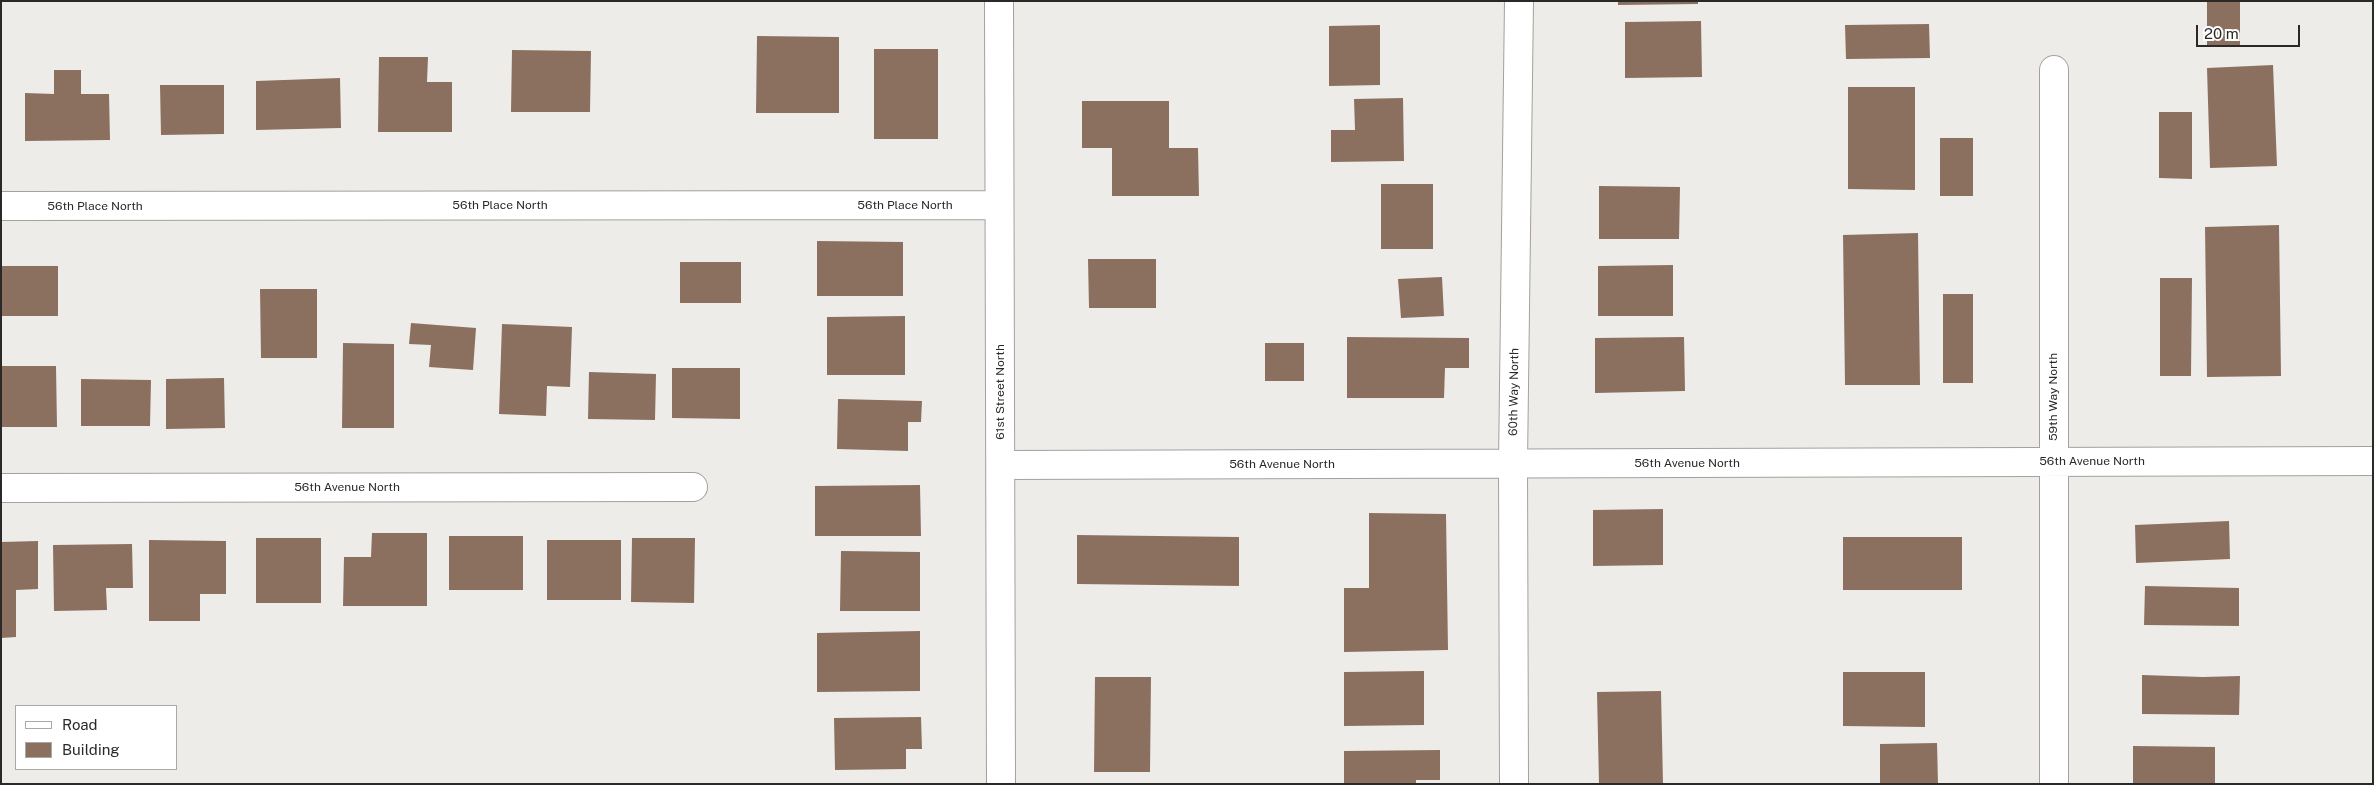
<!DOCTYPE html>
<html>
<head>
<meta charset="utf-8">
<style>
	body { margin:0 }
	#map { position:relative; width:2374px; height:785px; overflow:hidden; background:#eeece9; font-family:"Public Sans",sans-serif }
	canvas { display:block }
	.frame { position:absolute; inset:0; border:2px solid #2a2928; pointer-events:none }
	.legend { position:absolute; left:15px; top:705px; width:162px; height:65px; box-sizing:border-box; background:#fff; border:1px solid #aaa9a9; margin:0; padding:6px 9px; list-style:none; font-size:15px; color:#2a2928 }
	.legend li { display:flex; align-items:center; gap:10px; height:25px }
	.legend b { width:25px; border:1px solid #aaa9a9 }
	.scale { position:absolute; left:2196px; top:25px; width:104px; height:22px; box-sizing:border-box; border:2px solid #2a2928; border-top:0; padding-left:6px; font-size:15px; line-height:18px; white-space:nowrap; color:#2a2928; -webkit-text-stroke:4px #fff; paint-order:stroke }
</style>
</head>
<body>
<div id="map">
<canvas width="2374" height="785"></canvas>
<div class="frame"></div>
<ul class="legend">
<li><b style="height:6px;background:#fff"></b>Road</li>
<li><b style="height:14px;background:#8b7060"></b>Building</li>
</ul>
<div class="scale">20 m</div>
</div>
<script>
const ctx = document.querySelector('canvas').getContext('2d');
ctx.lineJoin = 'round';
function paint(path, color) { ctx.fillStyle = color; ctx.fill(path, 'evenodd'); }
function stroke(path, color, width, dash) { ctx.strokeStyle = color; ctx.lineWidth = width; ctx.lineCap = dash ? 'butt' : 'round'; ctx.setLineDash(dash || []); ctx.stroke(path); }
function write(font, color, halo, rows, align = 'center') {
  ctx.font = font + ' "Public Sans",sans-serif'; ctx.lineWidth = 4; ctx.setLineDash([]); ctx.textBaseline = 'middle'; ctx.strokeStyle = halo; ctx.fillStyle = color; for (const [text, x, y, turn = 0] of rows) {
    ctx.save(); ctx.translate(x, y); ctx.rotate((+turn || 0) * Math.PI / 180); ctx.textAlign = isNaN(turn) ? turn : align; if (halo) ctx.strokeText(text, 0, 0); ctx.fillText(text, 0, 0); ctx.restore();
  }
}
paint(new Path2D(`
	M1618,1H1698V4L1618,5Z
	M2207,1H2240V47H2207Z
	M1701,21L1702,77L1625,78V22Z
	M1929,24L1930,58L1846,59L1845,25Z
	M1380,25V85L1329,86V26Z
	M757,36L839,37V113H756Z
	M874,49H938V139H874Z
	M512,50L591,51L590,112H511Z
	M379,57H428L427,82H452V132H378Z
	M2273,65L2277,166L2210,168L2207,68Z
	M54,70H81V94H109L110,140L25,141V93L54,94Z
	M340,78L341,128L256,130V81Z
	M160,85H224V134L161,135Z
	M1848,87H1915V190L1848,189Z
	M1403,98L1404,161L1331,162V130H1355L1354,99Z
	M1082,101H1169V148H1198L1199,196H1112V148H1082Z
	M2159,112H2192V179L2159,178Z
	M1940,138H1973V196H1940Z
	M1381,184H1433V249H1381Z
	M1599,186L1680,187L1679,239H1599Z
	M2279,225L2281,376L2207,377L2205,227Z
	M1918,233L1920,385H1845L1843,235Z
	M817,241L903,242V296H817Z
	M1088,259H1156V308H1089Z
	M680,262H741V303H680Z
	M1673,265V316H1598V266Z
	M1,266H58V316H1Z
	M1442,277L1444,316L1401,318L1398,279Z
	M2160,278H2192L2191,376H2160Z
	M260,289H317V358H261Z
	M1943,294H1973V383H1943Z
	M905,316V375H827V317Z
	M411,323L476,328L473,370L429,367L431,345L409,344Z
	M502,324L572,327L570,387L547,386L546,416L499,414Z
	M1347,337L1469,338V368H1445L1444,398H1347Z
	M1684,337L1685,391L1595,393V338Z
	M343,343L394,344V428H342Z
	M1265,343H1304V381H1265Z
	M1,366H56L57,427H1Z
	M672,368H740V419L672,418Z
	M589,372L656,374L655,420L588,419Z
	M224,378L225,428L166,429V379Z
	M81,379L151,380L150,426H81Z
	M838,399L922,401L921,422H908V451L837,449Z
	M920,485L921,536H815V486Z
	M1663,509V565L1593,566V510Z
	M1369,513L1446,514L1448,650L1344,652V588H1369Z
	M2229,521L2230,559L2136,563L2135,525Z
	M372,533H427V606H343L344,557H371Z
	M1077,535L1239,537V586L1077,584Z
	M449,536H523V590H449Z
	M1843,537H1962V590H1843Z
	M256,538H321V603H256Z
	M632,538H695L694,603L631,602Z
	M149,540L226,541V594H200V621H149Z
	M547,540H621V600H547Z
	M38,541V589L16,590V637L1,638V542Z
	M132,544L133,588H106L107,610L54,611L53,545Z
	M841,551L920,552V611H840Z
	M2145,586L2239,588V626L2144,625Z
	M920,631V691L817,692V633Z
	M1424,671V725L1344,726V672Z
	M1843,672H1925V727L1843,726Z
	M2142,675L2203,677L2240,676L2239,715L2142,714Z
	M1095,677H1151L1150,772H1094Z
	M1661,691L1663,784H1599L1597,692Z
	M921,717L922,749H906V769L835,770L834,718Z
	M1937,743L1938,784H1880V744Z
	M2133,746L2215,747V784H2133Z
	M1440,750V780H1416V784H1344V751Z`), '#8b7060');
const minor = new Path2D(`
	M999,1L1001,784
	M2054,70V784
	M1,206L999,205
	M1001,465L2373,461
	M1,488L693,487
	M1514,784L1513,463L1519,1`);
stroke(minor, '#a3a09d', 30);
stroke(minor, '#fff', 28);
write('12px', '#2a2928', '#fff', [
	["56th Place North",500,205],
	["56th Place North",905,205],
	["56th Place North",95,206],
	["61st Street North",1000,392,-90],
	["60th Way North",1514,392,-89],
	["59th Way North",2053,397,-90],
	["56th Avenue North",2092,461],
	["56th Avenue North",1687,463],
	["56th Avenue North",1282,464],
	["56th Avenue North",347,487]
]);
</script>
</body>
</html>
